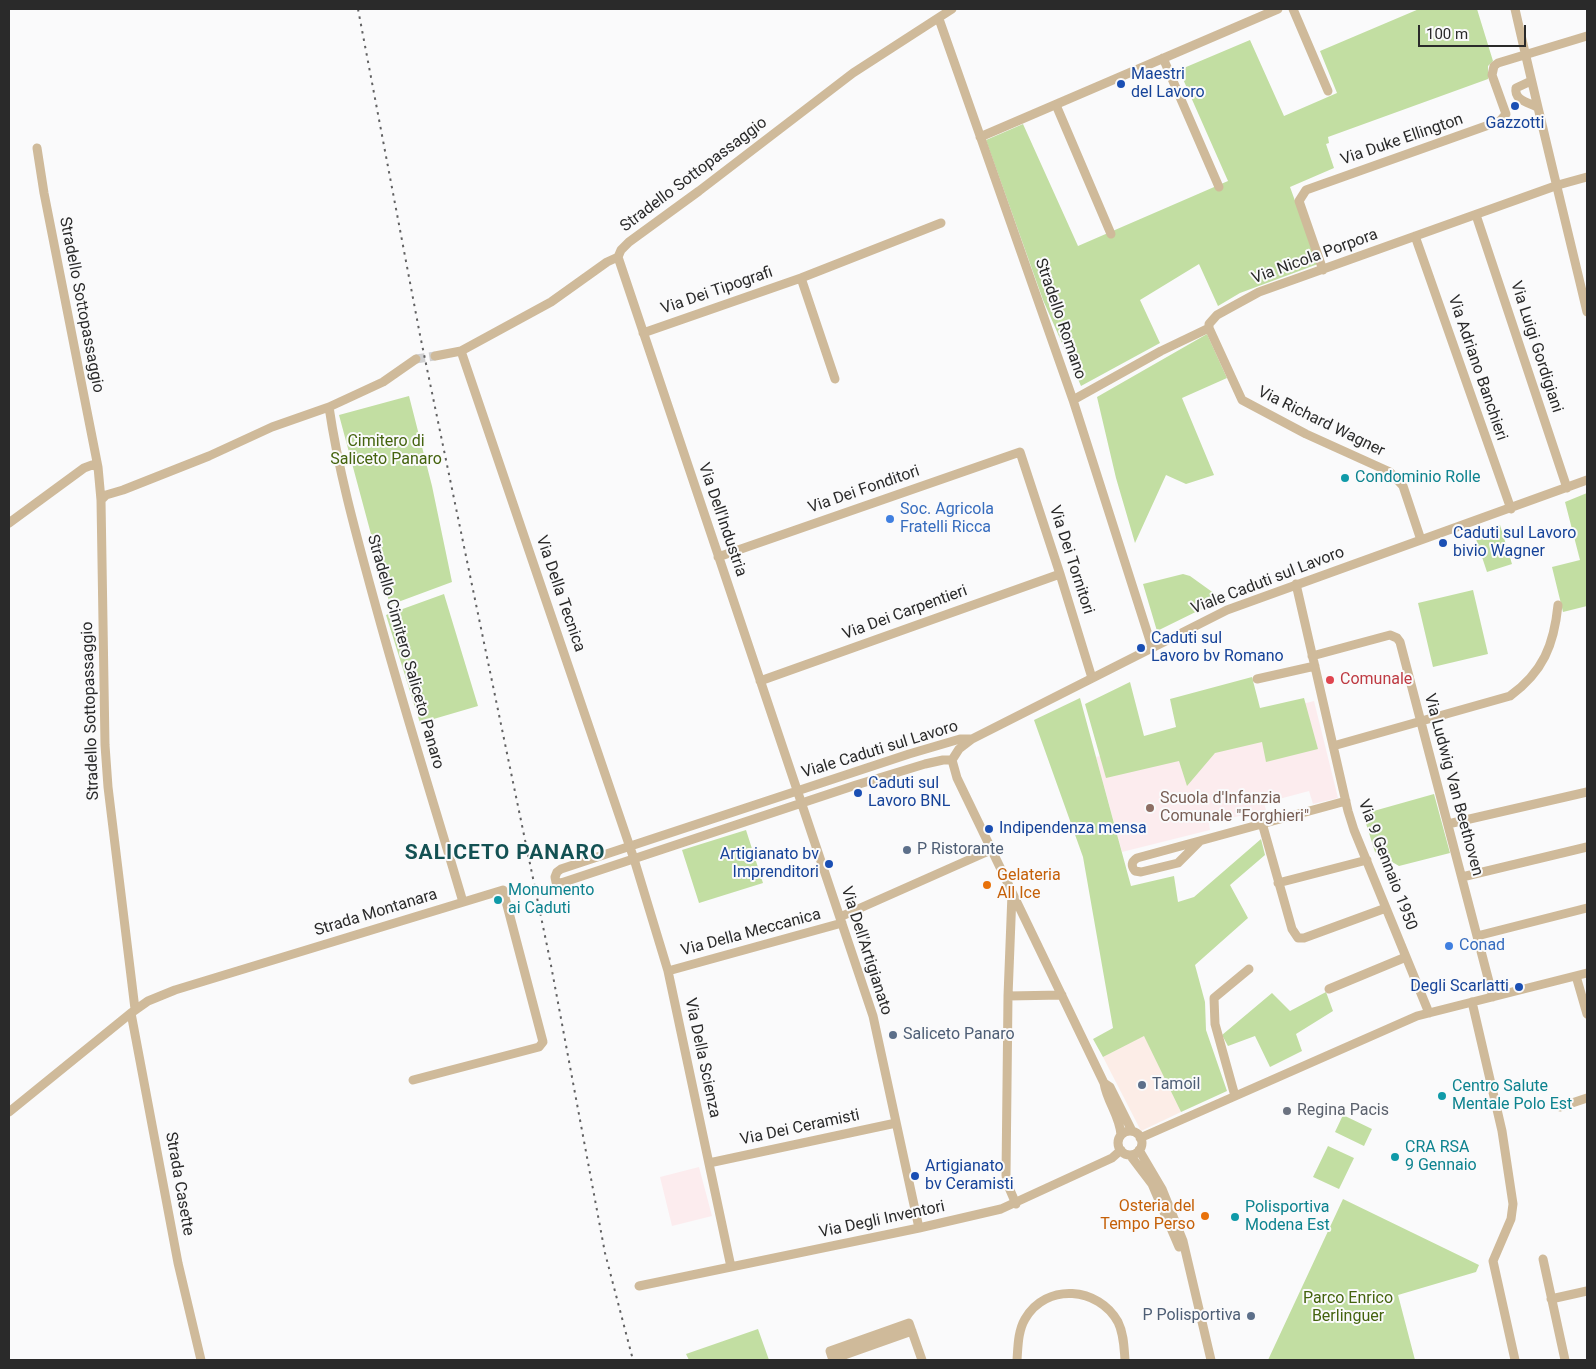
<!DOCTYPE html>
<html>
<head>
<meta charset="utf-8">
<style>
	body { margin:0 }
	#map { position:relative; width:1596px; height:1369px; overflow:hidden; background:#fafafb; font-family:Roboto,sans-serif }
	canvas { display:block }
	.frame { position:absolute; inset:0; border:10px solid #2a2a2a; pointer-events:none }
	.scale { position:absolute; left:1418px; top:25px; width:108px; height:22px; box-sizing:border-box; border:2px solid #2a2a2a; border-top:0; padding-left:6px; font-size:15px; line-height:18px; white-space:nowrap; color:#2a2a2a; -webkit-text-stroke:4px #fafafb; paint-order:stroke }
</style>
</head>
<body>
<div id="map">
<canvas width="1596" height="1369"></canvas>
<div class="frame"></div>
<div class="scale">100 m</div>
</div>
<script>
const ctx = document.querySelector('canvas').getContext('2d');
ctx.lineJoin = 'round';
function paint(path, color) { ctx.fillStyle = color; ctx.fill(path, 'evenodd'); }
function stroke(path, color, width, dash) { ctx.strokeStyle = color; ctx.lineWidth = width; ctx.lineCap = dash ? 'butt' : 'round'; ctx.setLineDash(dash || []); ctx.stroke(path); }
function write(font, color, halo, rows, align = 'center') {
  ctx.font = font + ' Roboto,sans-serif'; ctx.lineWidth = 4; ctx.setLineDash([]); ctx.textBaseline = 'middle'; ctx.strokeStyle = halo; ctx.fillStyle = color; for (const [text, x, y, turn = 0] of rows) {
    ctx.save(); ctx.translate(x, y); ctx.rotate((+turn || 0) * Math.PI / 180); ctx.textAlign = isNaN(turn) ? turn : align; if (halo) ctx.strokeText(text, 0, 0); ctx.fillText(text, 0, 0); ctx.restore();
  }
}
paint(new Path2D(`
	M1144,1035L1181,1112L1141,1131L1103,1057Z`), '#fcede7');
paint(new Path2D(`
	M1314,701L1338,798L1313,804L1309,791L1264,803L1266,810L1209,823L1210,830L1122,852L1096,757Z
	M699,1167L712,1216L672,1226L660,1177Z`), '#fcecee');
paint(new Path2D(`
	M1419,9H1477L1493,61L1488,66V79L1328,137L1329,143L1326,144L1334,168L1290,187L1318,264L1240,293L1218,306L1199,264L1140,300L1160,343L1081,386L1043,300L986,140L1023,124L1078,246L1228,181L1179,70L1250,40L1284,116L1337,93L1320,51Z
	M1207,334L1227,378L1182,398L1214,475L1186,484L1166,475L1135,543L1116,478L1097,397Z
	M409,396L432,486L452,582L390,605L339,415Z
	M1587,493V606L1563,612L1552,567L1580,560L1565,502Z
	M1500,525L1512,564L1487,572L1474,533Z
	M1183,574L1190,576L1222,599L1157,631L1143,584Z
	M1473,590L1488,654L1433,667L1418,603Z
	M444,594L478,706L420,723L386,615Z
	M1252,677L1260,708L1304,698L1318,749L1266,762L1262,742L1215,753L1187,786L1179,761L1106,778L1085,704L1130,682L1144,736L1176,727L1170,699Z
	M1080,698L1131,886L1174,876L1178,902L1194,897L1261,839L1265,855L1230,885L1248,918L1195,965L1205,1002L1206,1030L1227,1091L1181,1112L1144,1036L1103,1057L1093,1039L1113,1028L1083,857L1034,720Z
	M1434,794L1450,853L1399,866L1375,852L1363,814Z
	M746,830L763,883L699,903L682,850Z
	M1326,992L1333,1011L1296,1034L1302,1051L1270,1067L1255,1036L1228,1046L1222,1035L1272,993L1290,1011Z
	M1343,1115L1372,1129L1364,1146L1335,1132Z
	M1328,1146L1354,1158L1339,1189L1313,1177Z
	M1343,1199L1479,1265L1476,1272L1398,1295L1415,1360H1268Z
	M758,1329L769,1360H689L686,1354Z`), '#c2dea2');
stroke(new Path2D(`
	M416,359L435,356`), '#d0d0d1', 9, [9, 4.5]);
stroke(new Path2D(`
	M1293,9L1328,91
	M1515,9C1538,110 1563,211 1587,312
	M939,19L1073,400L1152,647
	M1163,58L1219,187
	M1531,81L1516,88C1514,100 1527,102 1537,107
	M1056,105L1111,234
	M980,137L1278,9
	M37,148L44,193L98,467L101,500
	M1476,215L1567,488
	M1415,236L1511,509
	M618,257L873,1016L919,1228
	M1323,270L1299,201L1306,190L1500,121L1506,114L1492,75L1494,66L1498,63L1587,36
	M801,278L835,379
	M1209,328L1242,400L1306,434L1390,472L1403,486L1421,540
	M643,333L801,278L941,223
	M461,351L634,859L668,971L731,1267
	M435,356L461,351L551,302L607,262L618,257L621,250L629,242L699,191L853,73L952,9
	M1073,400L1161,351L1209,328V324L1217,315L1259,292L1558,185L1587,177
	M329,407C339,475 358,541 376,607C403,706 434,804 463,902
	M9,523L84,468L92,465L98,467
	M718,557L1020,452L1060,574L1092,678
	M1296,584L1348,811L1354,830L1429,1013
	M1312,656L1390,635L1397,638L1400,642L1493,997
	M1257,679L1315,666
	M760,681L1060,574
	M1333,746L1510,696C1543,672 1554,645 1558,605
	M952,760H943L925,764L856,785L561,883L556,882L555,877L557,872L561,869L909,754L960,739H972
	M952,760L959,749L972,739L1227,610L1587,480
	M952,760L957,778L1104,1083C1107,1102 1120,1116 1121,1135
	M1262,823L1292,929L1298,938H1304L1386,908
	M1448,824L1587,792
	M1199,842L1178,863L1141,872L1135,871C1131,866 1131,862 1137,858L1346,801
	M1462,877L1587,847
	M1278,883L1367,860
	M1012,894L1008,996L1006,1175L1007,1183L1016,1204
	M840,917L991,850
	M1477,936L1587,908
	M668,971L842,923
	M1576,976L1587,1014
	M1329,989L1406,957
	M1008,996L1062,995
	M1472,1002L1502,1131L1513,1204L1511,1219L1493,1261L1515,1360
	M135,1009L108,787L105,745L101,500L106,495L123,490L209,456L272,427L329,407L383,382L416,359
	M131,1013L178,1263L201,1360
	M1104,1083L1110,1087L1132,1131
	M1235,1096L1215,1024L1214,998L1249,969
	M1560,1107L1587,1098
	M9,1112L131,1013L148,1001L175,990L503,890L543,1042L539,1047L413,1080
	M1118 1143a12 12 0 1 1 24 0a12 12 0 1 1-24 0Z
	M1140,1138L1417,1016L1587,973
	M1139,1150L1162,1189L1183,1241L1211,1360
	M1130,1155L1152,1184L1179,1247
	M709,1163L896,1123
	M1543,1259L1565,1360
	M639,1286L919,1228L1001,1209L1112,1158L1121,1150
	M1551,1299L1587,1291
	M833,1359L912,1331
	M833,1360L830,1351L909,1323L922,1360
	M1017,1360C1018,1346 1018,1331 1025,1319C1046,1282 1099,1287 1118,1322C1124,1334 1124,1348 1125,1360`), '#cfba9a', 9);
stroke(new Path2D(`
	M358,9L420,335L550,960L605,1253L633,1360`), '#616162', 2, [2.5, 5]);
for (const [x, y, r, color] of [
	[1121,84,5,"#1a4fb4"],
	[1515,106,5,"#1a4fb4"],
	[1345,478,5,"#0f9aa8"],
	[890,519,5,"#3f7fe0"],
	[1443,543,5,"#1a4fb4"],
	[1141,648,5,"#1a4fb4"],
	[1330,680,5,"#e0444e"],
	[858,793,5,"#1a4fb4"],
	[1150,808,5,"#8d6e63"],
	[989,829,5,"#1a4fb4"],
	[907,850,5,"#5c6f8a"],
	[829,864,5,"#1a4fb4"],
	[987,885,5,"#e8710a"],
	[498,900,5,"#0f9aa8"],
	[1449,946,5,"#3f7fe0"],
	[1519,987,5,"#1a4fb4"],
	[893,1035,5,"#5c6f8a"],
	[1142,1085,5,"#5c6f8a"],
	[1442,1096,5,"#0f9aa8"],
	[1287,1111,5,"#6b7280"],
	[1395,1157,5,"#0f9aa8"],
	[915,1176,5,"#1a4fb4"],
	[1205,1216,5,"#e8710a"],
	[1235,1217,5,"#0f9aa8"],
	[1251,1316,5,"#5c6f8a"]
]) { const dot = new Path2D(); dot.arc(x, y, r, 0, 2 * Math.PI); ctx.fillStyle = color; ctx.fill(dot); stroke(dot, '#fafafb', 2); }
write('16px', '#164399', '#fafafb', [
	["Maestri",1131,75],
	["del Lavoro",1131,93],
	["Gazzotti",1515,124,"center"],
	["Caduti sul Lavoro",1453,534],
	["bivio Wagner",1453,552],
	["Caduti sul",1151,639],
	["Lavoro bv Romano",1151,657],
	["Caduti sul",868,784],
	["Lavoro BNL",868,802],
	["Indipendenza mensa",999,829],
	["Artigianato bv",819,855,"right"],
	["Imprenditori",819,873,"right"],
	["Degli Scarlatti",1509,987,"right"],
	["Artigianato",925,1167],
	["bv Ceramisti",925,1185]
], 'left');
write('16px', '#2a2a2a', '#fafafb', [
	["Via Duke Ellington",1402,140,-19],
	["Stradello Sottopassaggio",694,175,-37],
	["Via Nicola Porpora",1315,257,-20],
	["Via Dei Tipografi",717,291,-19],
	["Stradello Sottopassaggio",81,305,79],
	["Stradello Romano",1060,319,71],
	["Via Luigi Gordigiani",1536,347,72],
	["Via Adriano Banchieri",1477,368,71],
	["Via Richard Wagner",1321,422,26],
	["Via Dei Fonditori",864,490,-19],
	["Via Dell'Industria",722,520,71],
	["Via Dei Tornitori",1071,560,72],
	["Viale Caduti sul Lavoro",1268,581,-21],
	["Via Della Tecnica",560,594,71],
	["Via Dei Carpentieri",905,613,-20],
	["Stradello Cimitero Saliceto Panaro",405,652,74],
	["Stradello Sottopassaggio",91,711,-92],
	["Viale Caduti sul Lavoro",880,750,-17],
	["Via Ludwig Van Beethoven",1453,785,75],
	["Via 9 Gennaio 1950",1387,865,69],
	["Strada Montanara",376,913,-17],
	["Via Della Meccanica",751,933,-15],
	["Via Dell'Artigianato",866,951,72],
	["Via Della Scienza",702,1058,78],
	["Via Dei Ceramisti",800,1128,-12],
	["Strada Casette",179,1184,80],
	["Via Degli Inventori",882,1220,-12]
]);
write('16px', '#44630e', '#fafafb', [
	["Cimitero di",386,442],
	["Saliceto Panaro",386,460],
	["Parco Enrico",1348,1299],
	["Berlinguer",1348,1317]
]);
write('16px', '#0d838f', '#fafafb', [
	["Condominio Rolle",1355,478],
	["Monumento",508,891],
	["ai Caduti",508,909],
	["Centro Salute",1452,1087],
	["Mentale Polo Est",1452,1105],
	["CRA RSA",1405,1148],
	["9 Gennaio",1405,1166],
	["Polisportiva",1245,1208],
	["Modena Est",1245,1226]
], 'left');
write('16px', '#366cbe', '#fafafb', [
	["Soc. Agricola",900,510],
	["Fratelli Ricca",900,528],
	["Conad",1459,946]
], 'left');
write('16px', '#be3a42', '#fafafb', [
	["Comunale",1340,680]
], 'left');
write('16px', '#785e54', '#fafafb', [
	["Scuola d'Infanzia",1160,799],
	["Comunale \"Forghieri\"",1160,817]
], 'left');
write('16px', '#4e5e75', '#fafafb', [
	["P Ristorante",917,850],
	["Saliceto Panaro",903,1035],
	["Tamoil",1152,1085],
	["P Polisportiva",1241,1316,"right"]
], 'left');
write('16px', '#c56008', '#fafafb', [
	["Gelateria",997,876],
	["All Ice",997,894],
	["Osteria del",1195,1207,"right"],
	["Tempo Perso",1195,1225,"right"]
], 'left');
write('16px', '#5b616d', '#fafafb', [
	["Regina Pacis",1297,1111]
], 'left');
ctx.letterSpacing = '1px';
write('bold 21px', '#135153', '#fafafb', [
	["SALICETO PANARO",505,854]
]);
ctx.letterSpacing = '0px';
</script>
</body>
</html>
